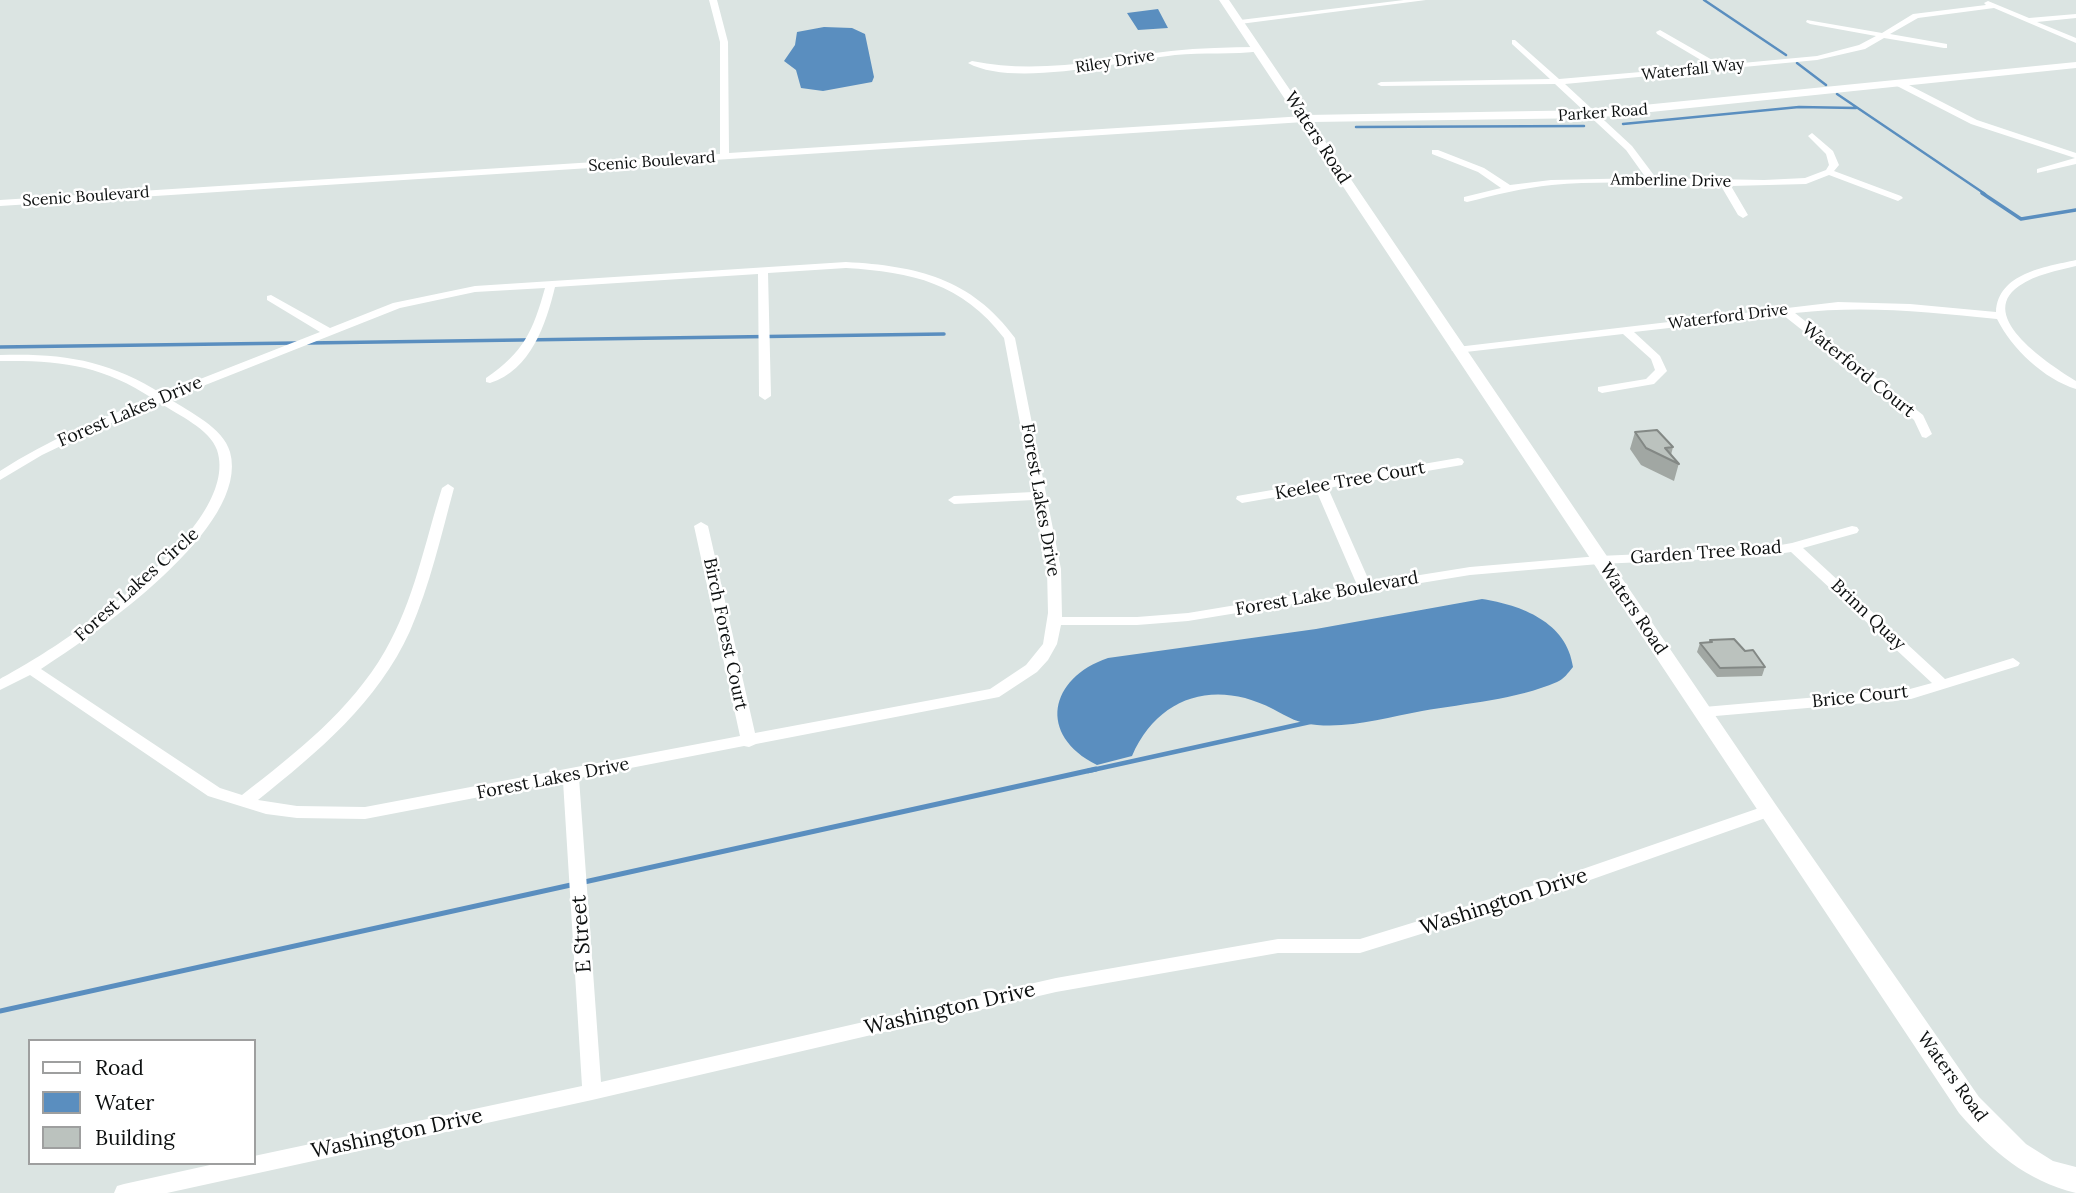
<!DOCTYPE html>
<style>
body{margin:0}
#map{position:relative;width:2076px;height:1193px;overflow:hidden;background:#dbe4e2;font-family:Lora,serif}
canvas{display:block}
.legend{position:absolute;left:28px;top:1039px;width:228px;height:126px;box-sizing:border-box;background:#fff;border:2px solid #9e9f9f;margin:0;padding:9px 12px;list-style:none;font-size:21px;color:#0d1010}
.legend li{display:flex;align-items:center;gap:14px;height:35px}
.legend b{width:35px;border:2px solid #9e9f9f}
</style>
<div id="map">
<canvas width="2076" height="1193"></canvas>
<ul class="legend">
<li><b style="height:9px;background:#fff"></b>Road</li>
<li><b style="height:19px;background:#5a8ebf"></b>Water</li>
<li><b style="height:19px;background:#bbc2be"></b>Building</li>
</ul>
</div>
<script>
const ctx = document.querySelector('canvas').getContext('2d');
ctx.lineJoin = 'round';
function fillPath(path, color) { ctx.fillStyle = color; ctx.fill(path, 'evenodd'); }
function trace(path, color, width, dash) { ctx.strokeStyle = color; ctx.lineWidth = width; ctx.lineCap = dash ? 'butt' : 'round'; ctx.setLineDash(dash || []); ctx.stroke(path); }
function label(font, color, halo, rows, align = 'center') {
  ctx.font = font + ' Lora,serif'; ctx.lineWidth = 5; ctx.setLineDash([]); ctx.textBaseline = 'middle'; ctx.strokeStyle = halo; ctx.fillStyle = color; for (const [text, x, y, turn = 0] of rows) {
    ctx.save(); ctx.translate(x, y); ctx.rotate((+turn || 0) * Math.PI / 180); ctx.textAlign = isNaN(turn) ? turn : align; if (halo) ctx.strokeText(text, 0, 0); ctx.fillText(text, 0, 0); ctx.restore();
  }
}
fillPath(new Path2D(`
 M1158,9L1168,28L1138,30L1127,13Z
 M824,27L852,28L865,34L874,77L872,82L823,91L801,88L796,70L784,61L795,45L797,32Z
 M1482,599C1521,605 1567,622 1573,667C1568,673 1564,679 1557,682C1515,700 1467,703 1422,711C1388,717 1353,728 1317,725C1299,724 1288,717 1273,709C1215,679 1158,696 1132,756L1097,765C1037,735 1049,678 1108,658L1316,629Z`), '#5a8ebf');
trace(new Path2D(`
 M1704,0L1786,55
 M1797,63L1826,85
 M1837,94L1985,194
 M1623,124L1799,107L1856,108
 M1356,127L1584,126`), '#5a8ebf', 2.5);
trace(new Path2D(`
 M1982,193L2021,219L2076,210
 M308,343L944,334
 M0,347L296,343`), '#5a8ebf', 3.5);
trace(new Path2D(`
 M1088,771L1310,722`), '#5a8ebf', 4.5);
trace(new Path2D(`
 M0,1011L1096,769`), '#5a8ebf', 5);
fillPath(new Path2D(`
 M709,0H717L728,42L729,153L1304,116L1308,119L1304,122L0,206V200L720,154V42Z
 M1404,0H1426L1240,24L1236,22L1240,20Z
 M1988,1L2029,18L2076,14V18L2037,22L2076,38V43L1994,8L1918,18L1890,34L1947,44V48H1944L1884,38L1865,49L1817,60L1565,84L1632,146L1656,178L1764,180L1805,178L1826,170L1829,165L1826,154L1808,136L1812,133L1833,151L1839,165L1834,171L1901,196L1903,198L1898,201L1829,175L1806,184L1731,186L1748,215L1743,218L1738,215L1721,186C1665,184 1608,180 1552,185C1523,188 1495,195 1467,202L1464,201V197L1501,188L1478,172L1432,154V150H1438L1484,168L1510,185L1551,180L1646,178L1626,150L1555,84L1381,86L1377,84L1381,82L1550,79L1512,44V40H1515L1559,79L1711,66L1657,34L1656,32L1660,30L1721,65L1817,56L1859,45L1876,36L1810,24L1806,22L1807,20L1882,33L1913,14L1986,5L1984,3Z
 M1258,47L1262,49L1261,51C1233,55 1203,52 1175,55C1123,61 1013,88 968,63L972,61C1040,75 1104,59 1171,51C1200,48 1229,47 1258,47Z
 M1897,82H1903L1977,120L2076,153V164L2037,173V169L2075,158L1971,124L1897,86Z
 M2076,260V266C2057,271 2036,274 2019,286C1974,317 2052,366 2076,381V389C2044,379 2012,349 1997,319C1928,312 1865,305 1795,313L1923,415L1932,434L1926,438L1922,437L1914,420L1902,409L1783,315L1634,332L1660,356L1667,371L1654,384L1602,393L1598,391V387L1646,379L1655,370L1651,359L1623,334L1457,353L1451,350L1457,347L1838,302L1910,304L1996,312C1998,273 2045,267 2076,260Z
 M846,262C917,266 971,278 1015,338L1061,569L1062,617H1137L1188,613L1357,585L1316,490L1242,503L1236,499L1237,496L1458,458L1462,459L1464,462L1462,465L1328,488L1370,583L1470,567L1599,556L1758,549L1792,543L1852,526L1857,527L1859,530L1857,533L1803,548L1945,679L2013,658L2020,663L2018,666L1911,699L1704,717L1699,716L1696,712L1699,708L1704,707L1910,689L1932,683L1791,552L1758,557L1599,564L1470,575L1188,621L1137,625H1061L1057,644L1048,660L1037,672L999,697L756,744L749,747L744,746L579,778L601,1082L1056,978L1278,939H1360L1548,881L1762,807H1774L1776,811L1774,815L1559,891L1360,953H1278L1056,992L592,1100L167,1193H114L117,1186L124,1184L219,1163H254V1156L582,1086L563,781L365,819L297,818L266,814L208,796L30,675L0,690V679C58,649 243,528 217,450C210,429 178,415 160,403L92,431L42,455L0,480V471C48,440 99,419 152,398C102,365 59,360 0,361V355C62,353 109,360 162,394L320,332L267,300V296L271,295L330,328L393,303L475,286ZM846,268C912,272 962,283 1004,338L1033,492L954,496L948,500L954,504L1034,500L1047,569L1048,613L1043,644L1026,665L990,689L755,733L708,526L701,522L694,526L740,736L365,807L297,806L258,800C318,752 378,702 410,631C430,585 441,536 454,488L448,484L442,488C425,542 414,601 385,651C351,710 296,753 242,795L220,788L41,669C95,634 251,527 230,452C223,427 189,412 170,399L400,308L475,292L545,288C533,331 524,352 486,378V382L490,383C531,370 546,324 555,287L758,274L759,396L765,400L771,396L768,273Z`), '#fff');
fillPath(new Path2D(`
 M1219,0H1229L1307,115L1593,110L2076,62V68L1593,118L1312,122L1776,805L1979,1097L2026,1144L2053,1161L2076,1167V1193C2025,1180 1993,1152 1959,1113Z`), '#fff');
fillPath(new Path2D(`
 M1635,432L1673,447L1671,455L1679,463L1674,481L1641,465L1630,449Z
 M1710,640L1765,667L1762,676L1717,677L1697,652L1700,643L1709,642Z`), '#a1a7a3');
const building = new Path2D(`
 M1657,430L1673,447L1665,448L1679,464L1646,448L1635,432Z
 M1734,639L1745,651L1753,650L1765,667L1720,668L1700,643L1712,642L1710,640Z`);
fillPath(building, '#bbc2be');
trace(building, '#838885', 2);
label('16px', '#0d1010', '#fff', [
 ["Riley Drive",1115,62,-9],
 ["Waterfall Way",1693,70,-6],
 ["Parker Road",1603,113,-4],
 ["Scenic Boulevard",652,162,-4],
 ["Amberline Drive",1671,181,1],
 ["Scenic Boulevard",86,197,-4],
 ["Waterford Drive",1728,317,-7]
]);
label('18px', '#0d1010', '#fff', [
 ["Waters Road",1317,138,57],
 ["Waterford Court",1858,370,39],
 ["Forest Lakes Drive",130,412,-23],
 ["Keelee Tree Court",1350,481,-10],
 ["Forest Lakes Drive",1040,500,80],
 ["Garden Tree Road",1706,553,-4],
 ["Forest Lakes Circle",137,585,-42],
 ["Forest Lake Boulevard",1327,594,-10],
 ["Waters Road",1633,609,56],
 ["Brinn Quay",1868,615,43],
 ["Birch Forest Court",725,634,78],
 ["Brice Court",1860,697,-6],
 ["Forest Lakes Drive",553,779,-11],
 ["Waters Road",1952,1077,54]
]);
label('21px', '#0d1010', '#fff', [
 ["Washington Drive",1504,902,-18],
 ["E Street",582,934,-94],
 ["Washington Drive",950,1009,-13],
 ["Washington Drive",397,1134,-12]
]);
</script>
